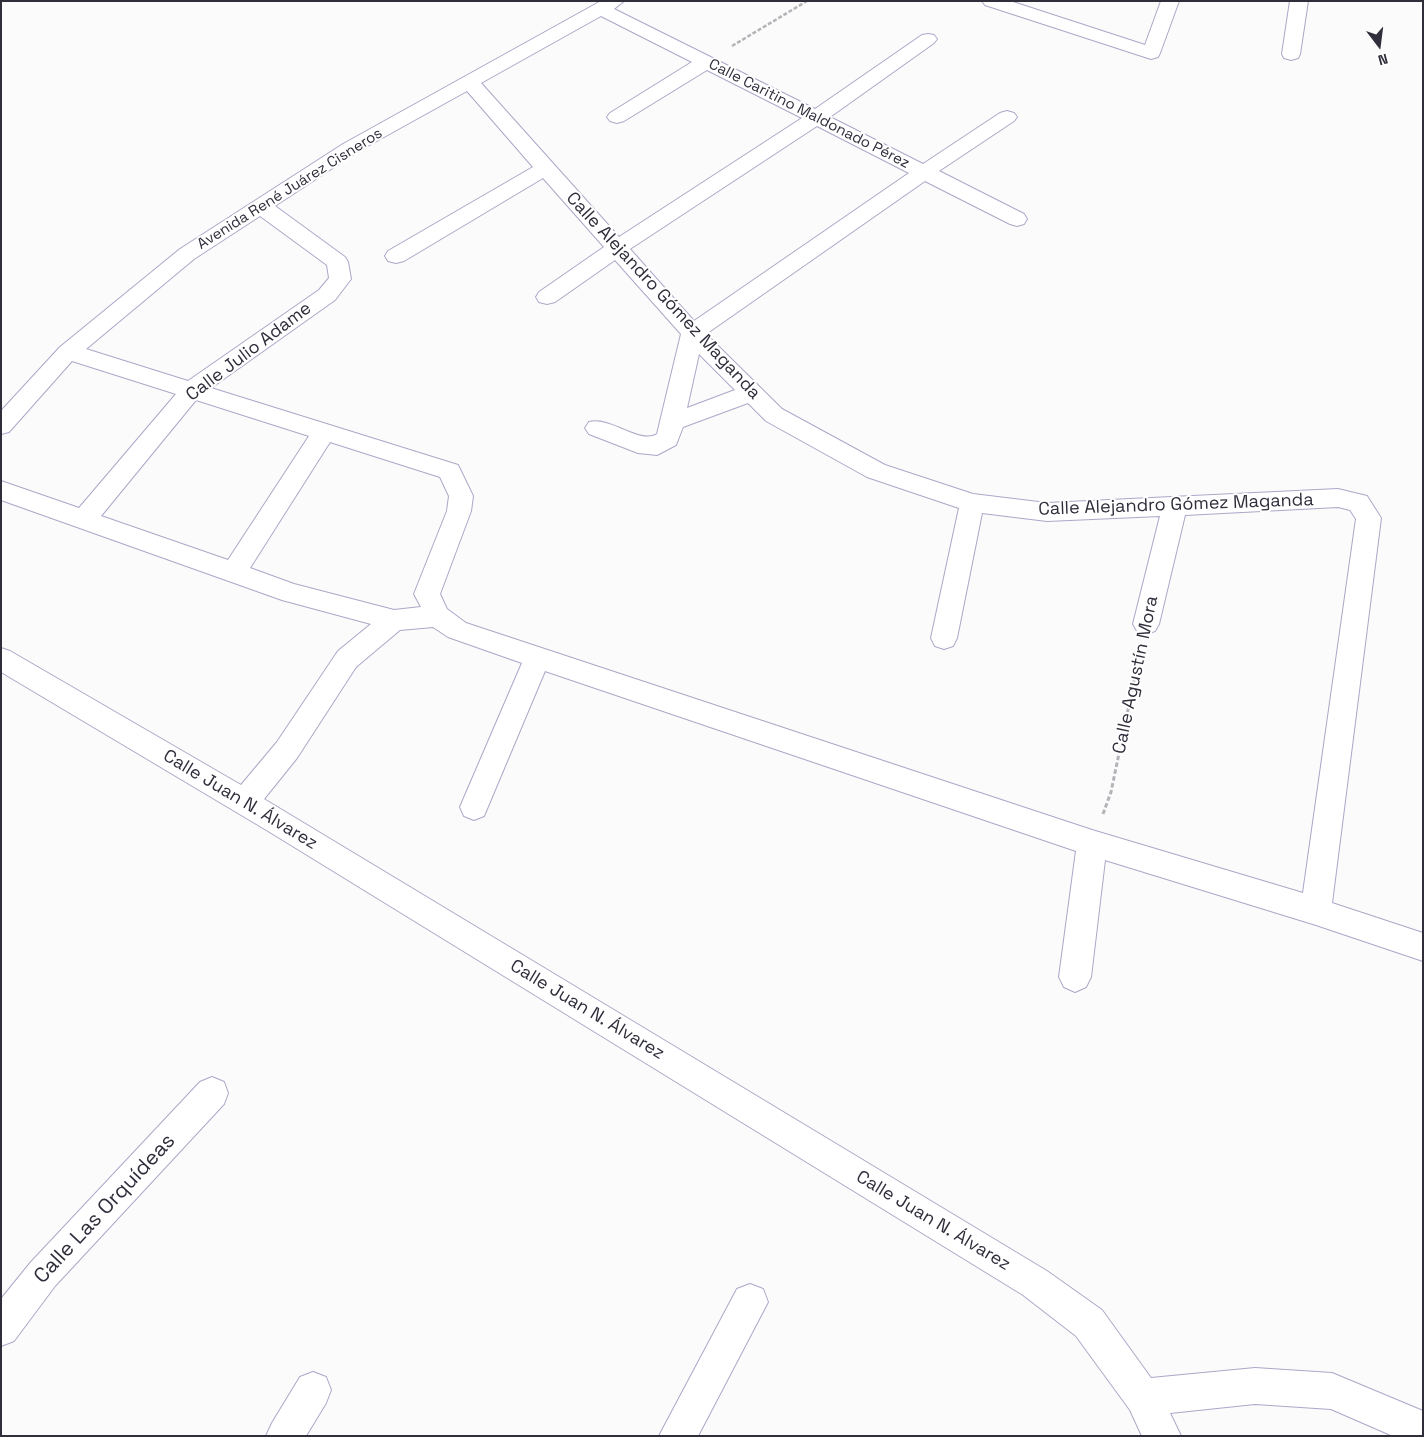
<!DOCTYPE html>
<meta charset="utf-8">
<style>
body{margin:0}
#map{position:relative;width:1424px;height:1437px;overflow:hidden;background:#fbfbfb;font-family:"Space Grotesk",sans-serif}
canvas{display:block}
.frame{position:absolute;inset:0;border:2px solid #302e3b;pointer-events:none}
.north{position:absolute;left:1354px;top:20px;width:50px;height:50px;-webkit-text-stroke:4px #fff;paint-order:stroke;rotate:165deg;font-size:14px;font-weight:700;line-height:20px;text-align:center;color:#302e3b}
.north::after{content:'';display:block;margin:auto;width:18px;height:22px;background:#302e3b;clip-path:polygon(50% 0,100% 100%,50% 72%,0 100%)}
</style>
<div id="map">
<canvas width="1424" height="1437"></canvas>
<div class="frame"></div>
<div class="north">N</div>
</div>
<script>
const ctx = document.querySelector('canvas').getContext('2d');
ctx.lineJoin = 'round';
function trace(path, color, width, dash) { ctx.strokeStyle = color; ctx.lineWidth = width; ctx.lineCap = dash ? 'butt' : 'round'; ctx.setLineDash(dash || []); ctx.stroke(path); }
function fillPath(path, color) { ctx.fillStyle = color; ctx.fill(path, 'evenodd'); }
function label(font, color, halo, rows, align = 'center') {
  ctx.font = font + ' "Space Grotesk",sans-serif'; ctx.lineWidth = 4; ctx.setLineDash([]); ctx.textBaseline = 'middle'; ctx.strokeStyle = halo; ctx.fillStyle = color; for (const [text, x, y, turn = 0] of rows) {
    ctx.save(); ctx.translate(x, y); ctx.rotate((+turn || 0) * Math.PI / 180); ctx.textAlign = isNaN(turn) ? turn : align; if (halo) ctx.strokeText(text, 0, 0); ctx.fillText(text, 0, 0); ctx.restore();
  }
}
const street = new Path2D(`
 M601,1H624L614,9L815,109L922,35L928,34L934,35L937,39L934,43L830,117L923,164L1000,113L1007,111L1014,113L1017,117L1014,121L939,171L1024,214L1027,219L1024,224L1017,226L1010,224L925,181L706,334L782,409L885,465L973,494L1047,503L1338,489L1367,496L1381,518L1332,903L1423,933V961L1316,925L1105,860L1091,977L1086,987L1075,992L1064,987L1059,977L1076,851L545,671L484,816L474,820L464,816L460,807L522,663L448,637L433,627L400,630L356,667L297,758L264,799L1047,1271L1102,1310L1151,1378L1255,1368L1332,1373L1423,1411V1436H1393L1331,1409L1255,1404L1170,1413L1181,1436H1142L1130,1410L1076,1336L1023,1295L268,831L1,672V648L10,651L241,785L277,742L338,651L371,624L282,600L1,500V481L79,508L176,394L72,361L9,432L1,434V411L60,347L180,249L343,144ZM601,16L692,62L610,113L607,117L610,121L617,123L624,121L707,70L802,118L619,237L481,83ZM467,91L533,167L388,251L385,256L388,261L396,263L404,261L543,178L604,247L539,292L536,297L539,302L547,304L555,302L615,260L681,334L657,434C640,445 610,416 589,422L585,428L589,434L638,453L657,455L676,445L683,427L748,403L766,421L867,477L959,508L931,638L935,646L944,649L953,646L957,638L982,513L1047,521L1160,516L1133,624L1137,631L1146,634L1155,631L1159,624L1185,515L1338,507L1350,510L1356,519L1303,893L1092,830L466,623L447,609L440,594L471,511L473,496L458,465L211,388L335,300L351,279L348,262L345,257L275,206L357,152ZM817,126L909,173L694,321L630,249ZM260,216L327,265L329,278L319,290L188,381L86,349L194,259ZM699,354L735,390L687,408ZM196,400L309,436L228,560L101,516ZM330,442L440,477L449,496L447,511L414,594L421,607L394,610L294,584L250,568Z
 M982,1H1010L1145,45L1161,1H1179L1160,53L1158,57L1151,59L985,5Z
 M1290,1H1308L1300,54L1298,58L1291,60L1284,58L1282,54Z
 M212,1077L224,1082L228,1093L224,1104L55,1286L14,1341L1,1346V1299L31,1262L200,1082Z
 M750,1284L763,1289L768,1302L698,1436H659L737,1289Z
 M313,1372L326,1377L331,1390L326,1403L306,1436H266L272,1423L300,1377Z`);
trace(street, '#aca7c8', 2);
trace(new Path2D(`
 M732,46L807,1`), '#b4b3b8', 2.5, [4, 2]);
trace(new Path2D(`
 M1103,814L1111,792L1140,652`), '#b4b3b8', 3, [4.5, 2.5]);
fillPath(street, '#fff');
label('15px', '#302e3b', '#fff', [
 ["Calle Caritino Maldonado Pérez",809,114,27],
 ["Avenida René Juárez Cisneros",290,189,-32]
]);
label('18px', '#302e3b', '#fff', [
 ["Calle Alejandro Gómez Maganda",663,296,47],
 ["Calle Julio Adame",249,352,-37],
 ["Calle Alejandro Gómez Maganda",1176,505,-2],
 ["Calle Agustín Mora",1136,675,-78],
 ["Calle Juan N. Álvarez",240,800,31],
 ["Calle Juan N. Álvarez",587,1010,31],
 ["Calle Juan N. Álvarez",933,1221,31]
]);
label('21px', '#302e3b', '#fff', [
 ["Calle Las Orquídeas",105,1209,-47]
]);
</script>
